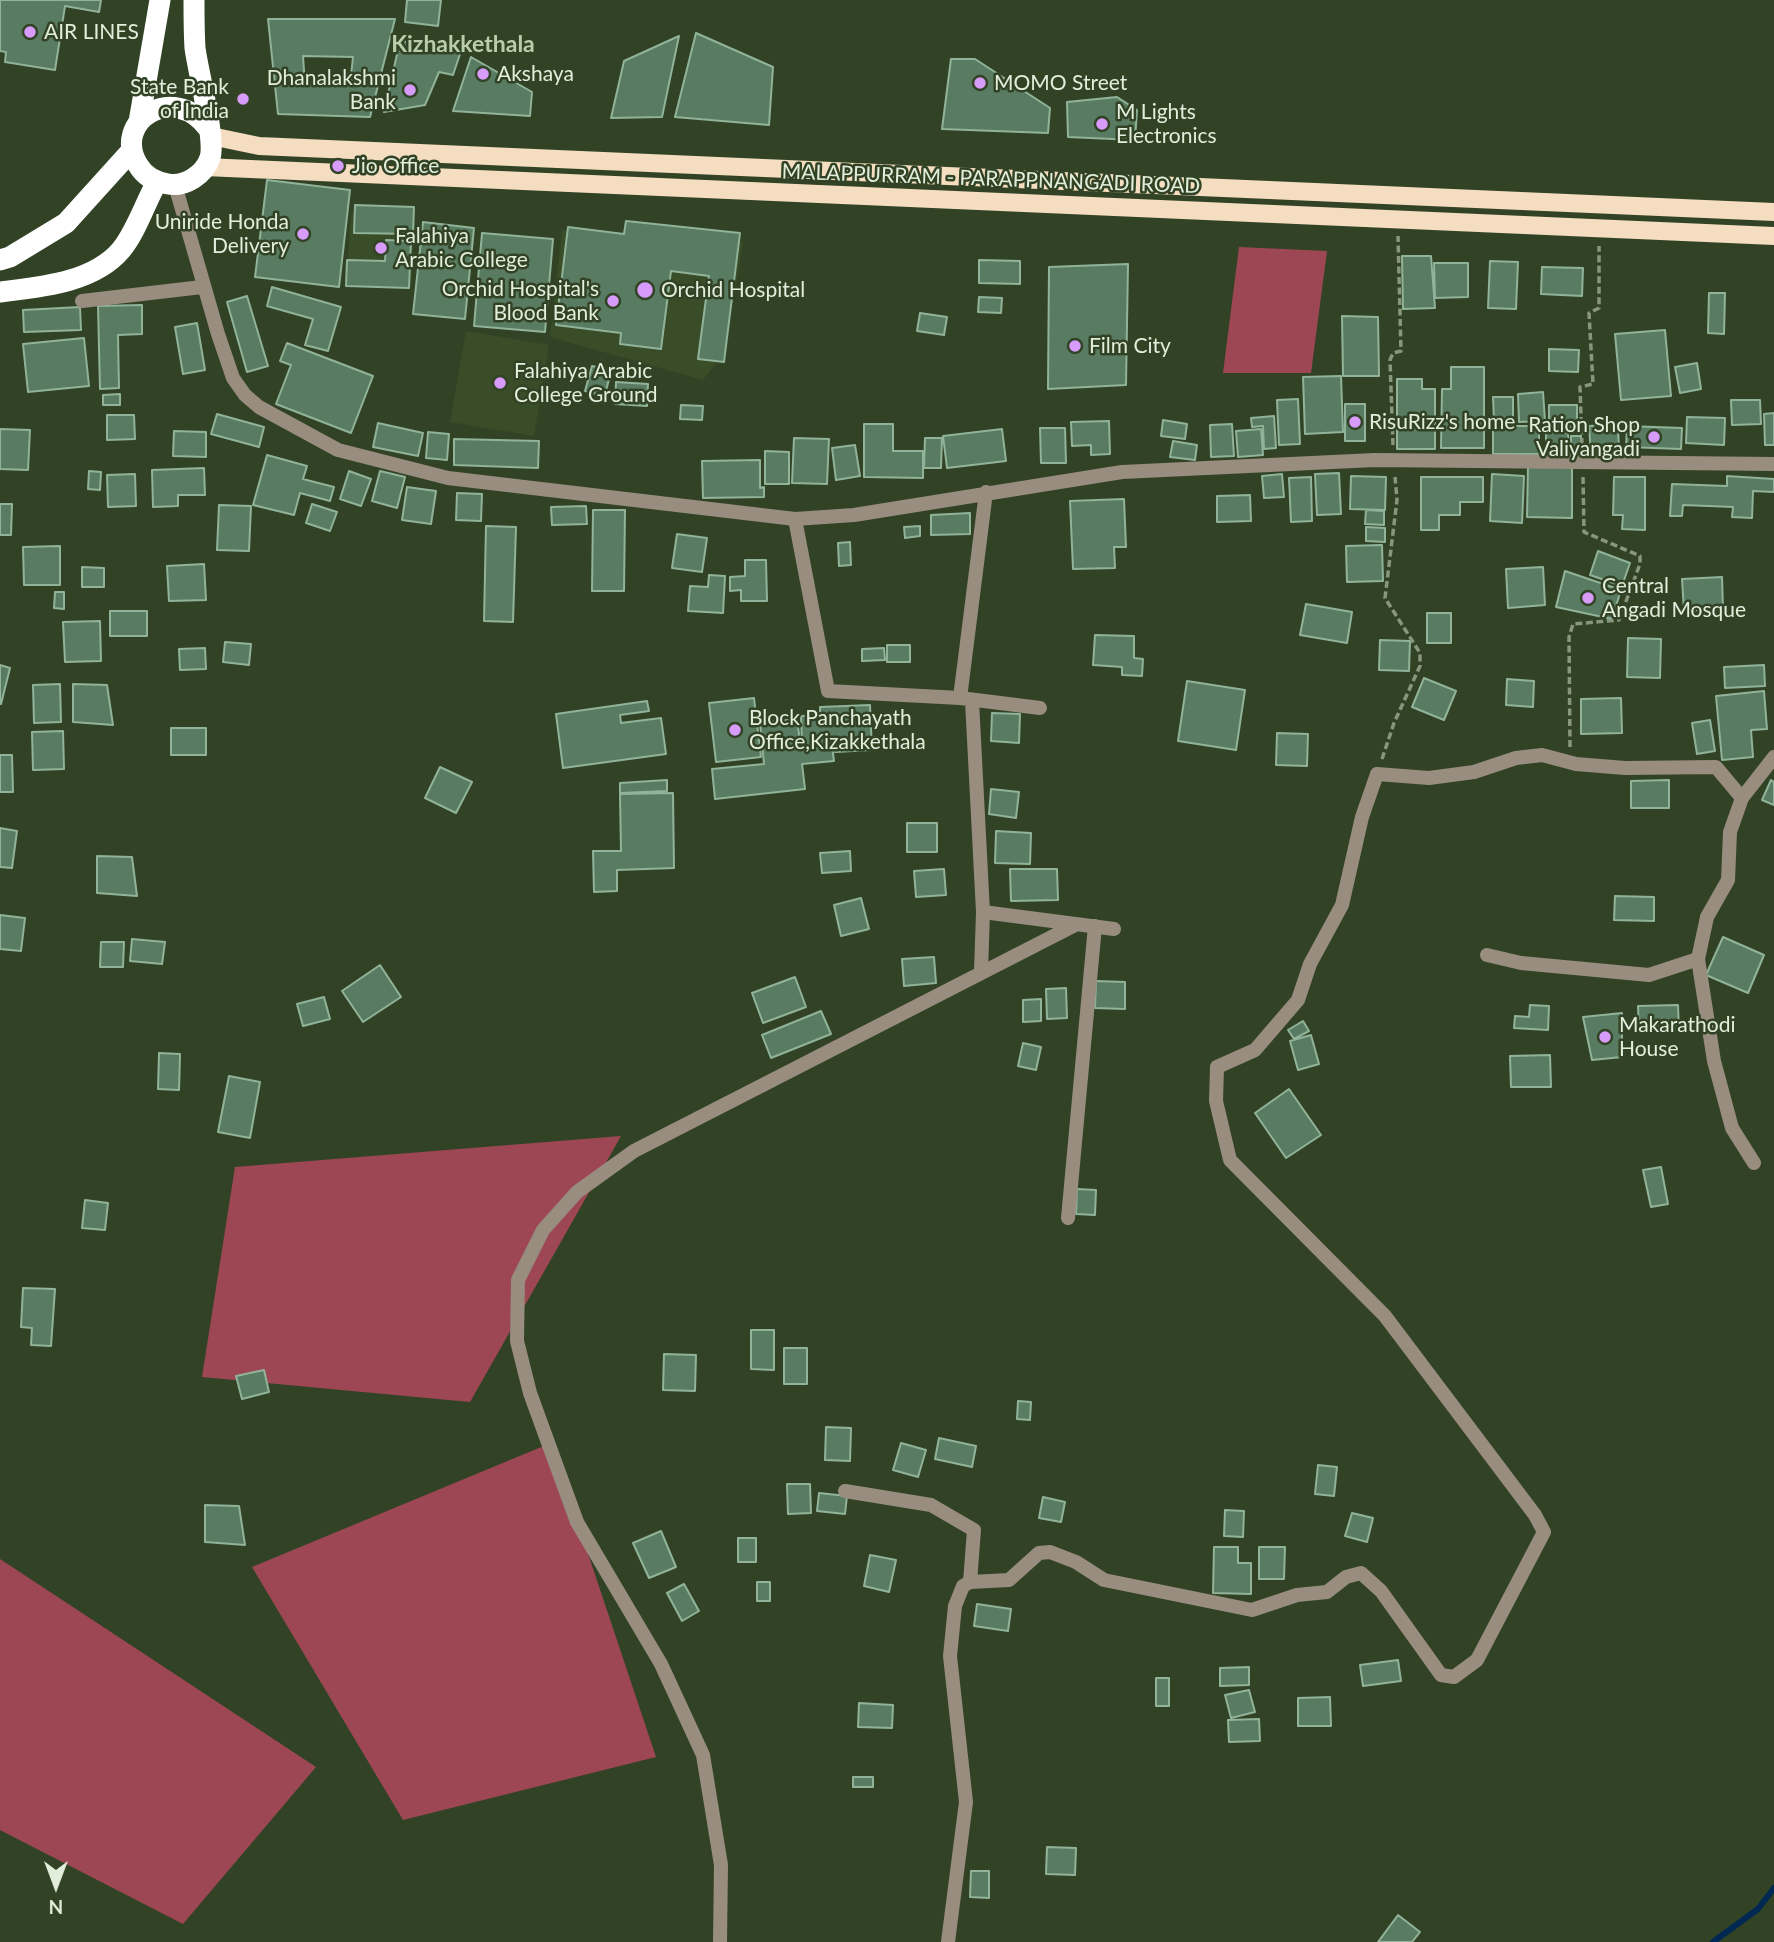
<!DOCTYPE html>
<style>
body{margin:0}
#map{position:relative;width:1774px;height:1942px;overflow:hidden;background:#324325;font-family:Lato,sans-serif}
canvas{display:block}
.north{position:absolute;left:21px;top:1851px;width:70px;height:70px;-webkit-text-stroke:5px #324325;paint-order:stroke;rotate:180deg;font-size:19px;font-weight:700;line-height:28px;text-align:center;color:#e2eddb}
.north::after{content:'';display:block;margin:auto;width:24px;height:32px;background:#e2eddb;clip-path:polygon(50% 0,100% 100%,50% 72%,0 100%)}
</style>
<div id="map">
<canvas width="1774" height="1942"></canvas>
<div class="north">N</div>
</div>
<script>
const ctx = document.querySelector('canvas').getContext('2d');
ctx.lineJoin = 'round';
function fillPath(path, color) { ctx.fillStyle = color; ctx.fill(path, 'evenodd'); }
function trace(path, color, width, dash) { ctx.strokeStyle = color; ctx.lineWidth = width; ctx.lineCap = dash ? 'butt' : 'round'; ctx.setLineDash(dash || []); ctx.stroke(path); }
function label(font, color, halo, rows, align = 'center') {
  ctx.font = font + ' Lato,sans-serif'; ctx.lineWidth = 5; ctx.setLineDash([]); ctx.textBaseline = 'middle'; ctx.strokeStyle = halo; ctx.fillStyle = color; for (const [text, x, y, turn = 0] of rows) {
    ctx.save(); ctx.translate(x, y); ctx.rotate((+turn || 0) * Math.PI / 180); ctx.textAlign = isNaN(turn) ? turn : align; if (halo) ctx.strokeText(text, 0, 0); ctx.fillText(text, 0, 0); ctx.restore();
  }
}
fillPath(new Path2D(`
 M351,213L415,218L411,283L347,278Z
 M562,230L743,242L725,353L703,380L550,337Z
 M466,331L549,345L534,436L450,422Z`), '#384d28');
fillPath(new Path2D(`
 M1239,247L1327,251L1311,373H1223Z
 M621,1136L470,1402L202,1377L235,1167Z
 M551,1443L656,1757L403,1820L252,1567Z
 M0,1559L316,1767L183,1924L0,1830Z`), '#9e4754');
trace(new Path2D(`
 M1713,1942L1758,1909L1774,1888`), '#002853', 6);
const building = new Path2D(`
 M0,0H101L99,12L65,6L55,70L5,62L6,52L0,51Z
 M407,0H441L438,26L405,22Z
 M268,19H395L370,117L278,114ZM303,56L353,57L350,85H305Z
 M696,33L773,67L769,125L675,117Z
 M679,36L662,117L611,118L624,61Z
 M400,41L463,45L453,75L439,72L425,105L384,112Z
 M471,57L532,92L530,116L453,111Z
 M951,59H975L1050,108L1048,133L942,129Z
 M1117,97L1137,110L1135,140L1068,137L1067,102Z
 M267,180L350,190L339,287L255,277Z
 M355,205L414,207L413,234L354,233Z
 M626,221L740,233L724,362L698,359L709,276L671,271L661,349L620,344L621,333L556,325L568,227L624,234Z
 M423,222L474,228L465,319L413,314Z
 M482,233L553,239L545,332L474,326Z
 M386,240L411,241L409,288L346,286L347,260L385,261Z
 M1402,256H1431L1435,308L1403,309Z
 M979,260L1020,261V284L979,283Z
 M1490,261L1518,262L1516,309L1488,308Z
 M1434,263H1468V297L1435,298Z
 M1128,264L1126,385L1048,389L1049,267Z
 M1542,267L1583,268L1582,296L1541,294Z
 M272,287L341,307L328,351L305,345L313,319L267,306Z
 M1709,293H1725L1724,334L1708,333Z
 M247,296L268,366L247,372L227,302Z
 M979,297L1002,298L1001,313L978,312Z
 M142,305V334L118,335L119,388L100,389L98,306Z
 M80,307L81,330L24,332L23,310Z
 M920,313L947,317L944,335L917,331Z
 M1342,316L1378,317L1379,376H1343Z
 M197,323L205,370L183,374L175,327Z
 M1665,330L1671,396L1621,400L1615,334Z
 M84,338L89,386L28,392L23,344Z
 M287,343L373,376L351,433L276,404L291,365L280,361Z
 M1549,349L1579,350L1578,372L1549,371Z
 M1697,363L1701,389L1680,393L1675,367Z
 M592,366L611,370L605,396L585,391Z
 M1451,367H1484V448H1441L1442,389H1451Z
 M1341,376L1343,432L1305,434L1303,377Z
 M1397,379H1422V389H1435V449H1397Z
 M616,382L648,384L647,406L615,404Z
 M1543,392L1545,421L1519,422L1518,394Z
 M120,394V405H103V395Z
 M1493,397H1513V419L1494,420Z
 M1298,399L1300,444L1279,445L1277,400Z
 M1731,400H1760L1761,424L1732,425Z
 M1345,404H1365V441H1345Z
 M681,405L703,406L702,420L680,419Z
 M1549,405H1577V428H1549Z
 M1774,413V445H1765L1764,414Z
 M217,414L264,427L259,447L211,434Z
 M107,415H134L135,439L107,440Z
 M1274,416L1276,448L1264,449L1263,426L1252,427L1251,418Z
 M1687,417L1725,418L1724,445L1686,443Z
 M1163,420L1187,424L1185,439L1161,436Z
 M1109,421L1110,454L1091,455V445L1072,446L1071,422Z
 M378,423L423,433L418,456L373,447Z
 M864,424H893V451H923V478L864,477Z
 M1232,424L1234,456L1211,457L1210,425Z
 M1618,424L1619,453L1591,455L1589,426Z
 M1493,426H1539V454H1493Z
 M1627,426L1682,428L1681,449L1626,447Z
 M1040,428H1065L1066,463H1041Z
 M0,429L30,430L28,470L0,469Z
 M1002,429L1006,461L947,468L943,436Z
 M1261,429L1263,455L1238,457L1236,431Z
 M174,431L206,432V457L173,456Z
 M428,432L449,434L447,460L426,458Z
 M1546,433H1568L1569,456H1546Z
 M1571,436H1581V456H1571Z
 M794,438L829,439L827,484L792,483Z
 M925,438H942L941,468H924Z
 M454,439L539,441L538,468L454,465Z
 M1173,441L1197,445L1195,460L1170,457Z
 M855,445L860,476L836,480L832,448Z
 M765,451L789,452V484H765Z
 M267,455L307,466L303,479L334,487L330,501L300,493L294,515L253,505Z
 M760,460V488L764,487V497L703,498L702,461Z
 M1528,466L1572,467V518L1527,517Z
 M204,468L205,495H178V506L153,507L152,470Z
 M89,471L101,472L100,490L88,489Z
 M349,471L371,479L361,506L340,499Z
 M380,471L405,477L397,508L372,501Z
 M1339,473L1341,514L1317,515L1315,474Z
 M135,474L136,506L108,507L107,475Z
 M1282,474L1284,497L1264,498L1262,476Z
 M1492,474L1524,476L1522,523L1490,521Z
 M1351,476L1386,477L1385,510L1350,509Z
 M1727,476L1774,479V492L1753,491L1752,518L1732,517L1733,507L1683,505L1682,516H1670L1672,484L1727,486Z
 M1311,477L1312,521L1291,522L1289,478Z
 M1421,477H1483V502H1460V515H1439V530H1421Z
 M1614,477H1645V530L1622,529L1623,515H1613Z
 M407,487L436,491L431,524L402,520Z
 M457,493L482,494L481,521L456,520Z
 M1250,495L1251,521L1217,522V496Z
 M1124,499L1126,547H1114L1115,568L1073,569L1070,501Z
 M0,504H12L11,535H0Z
 M312,504L337,512L330,531L306,523Z
 M219,505L251,506L249,551L217,550Z
 M586,506L587,524L552,525L551,507Z
 M593,510H625L624,591H592Z
 M1366,510L1384,511V525L1365,524Z
 M970,513V534L931,535V515Z
 M486,526L516,527L513,622L484,621Z
 M920,526V536L905,538L904,527Z
 M1366,527L1385,528V542L1366,541Z
 M677,534L707,538L702,572L672,568Z
 M850,542L851,565L839,566L838,543Z
 M1382,545L1383,581L1347,582L1346,546Z
 M60,546V585H24L23,547Z
 M1598,551L1630,563L1622,586L1590,575Z
 M745,560H766L767,601H741V590L730,591V577L745,576Z
 M204,564L206,600L169,601L167,566Z
 M82,567L104,568V587H82Z
 M1543,567L1545,605L1508,608L1506,569Z
 M1565,571L1621,590L1612,619L1556,607Z
 M709,575L725,576L723,613L688,611L690,586L708,587Z
 M1722,577L1723,609L1684,611L1682,579Z
 M55,592H64V609L54,608Z
 M1306,604L1352,612L1347,643L1300,635Z
 M110,611H147V636H110Z
 M1427,613H1451V643H1427Z
 M100,621L101,661L65,662L63,622Z
 M1095,635L1134,636V658L1143,659L1142,676L1122,675V667L1093,665Z
 M1628,638L1661,639L1660,678L1627,677Z
 M1380,640L1410,641L1409,671L1379,670Z
 M225,642L251,644L249,665L223,662Z
 M887,645H910V662H887Z
 M205,648L206,669L180,670L179,649Z
 M884,648L885,660L862,661V649Z
 M0,665L10,668L1,704H0Z
 M1764,665L1765,686L1725,688L1724,667Z
 M1424,678L1456,691L1444,720L1412,707Z
 M1507,679L1534,681L1533,707L1506,705Z
 M1187,681L1245,690L1236,750L1178,741Z
 M60,684L61,722L34,723L33,685Z
 M73,684L107,685L113,725L73,722Z
 M1764,691L1767,729L1751,730L1753,757L1722,760L1716,696Z
 M754,698L761,757L716,762L709,703Z
 M1621,698L1622,733L1581,734V699Z
 M647,701L649,711L620,715L621,723L661,718L666,754L563,768L556,714Z
 M870,705L872,750L835,752L834,745L802,746L801,716L820,715V707Z
 M992,713L1020,714L1019,743L991,741Z
 M797,719L801,749L832,746L834,761L802,764L805,789L715,799L712,769L764,764L760,723Z
 M1710,720L1715,751L1697,754L1692,723Z
 M171,728H206V755H171Z
 M63,731L64,769L33,770L32,732Z
 M1277,733L1308,734L1307,766L1276,765Z
 M0,755H12L13,792H0Z
 M440,767L472,782L456,813L425,798Z
 M667,780V791L620,793V783Z
 M1669,780V808H1631V781Z
 M1771,780L1774,782V805L1762,800Z
 M991,789L1019,792L1016,818L989,814Z
 M673,793L674,868L617,870V891L594,892L593,851H621L620,794Z
 M907,823H937V852H907Z
 M0,828L17,831L12,868L0,867Z
 M996,831L1031,833L1030,864L995,863Z
 M850,851L851,871L822,873L820,853Z
 M97,856L132,857L137,896L97,893Z
 M944,869L946,895L916,897L914,871Z
 M1010,869H1057L1058,900L1011,901Z
 M1615,896L1654,897V921L1614,920Z
 M861,898L869,929L841,936L834,905Z
 M0,915L25,918L21,951L0,949Z
 M1723,937L1764,955L1748,993L1706,975Z
 M132,939L165,942L162,964L130,961Z
 M101,942H124L123,967H100Z
 M934,957L936,983L904,986L902,959Z
 M380,965L401,997L363,1022L342,991Z
 M795,977L806,1007L763,1023L752,993Z
 M1096,981L1125,982V1009L1095,1008Z
 M1066,988L1067,1018L1047,1019L1046,989Z
 M324,997L330,1019L303,1026L297,1004Z
 M1041,999V1021L1023,1022V1000Z
 M1530,1005L1549,1006L1548,1030L1514,1028L1515,1016L1529,1017Z
 M1678,1005L1679,1030L1639,1031L1638,1006Z
 M821,1011L831,1034L771,1058L762,1035Z
 M1622,1013V1057L1592,1060L1583,1017Z
 M1303,1021L1309,1031L1294,1039L1288,1030Z
 M1311,1035L1319,1064L1298,1070L1290,1041Z
 M1023,1043L1041,1047L1036,1070L1018,1066Z
 M159,1053L180,1054L179,1090L158,1089Z
 M1550,1055L1551,1087H1511L1510,1056Z
 M229,1076L260,1082L250,1138L218,1132Z
 M1289,1089L1321,1135L1286,1158L1255,1113Z
 M1661,1167L1668,1204L1651,1207L1643,1170Z
 M1077,1189L1096,1190L1095,1215L1076,1214Z
 M85,1200L108,1203L105,1230L82,1228Z
 M23,1288L55,1289L51,1346L31,1345L32,1328L21,1327Z
 M751,1330H774V1370L751,1369Z
 M784,1348H807V1384H784Z
 M664,1354L696,1355L695,1391L663,1390Z
 M264,1370L269,1392L242,1399L236,1376Z
 M1018,1401L1031,1402L1030,1420L1017,1419Z
 M826,1427L851,1428L850,1461L825,1460Z
 M939,1438L976,1446L972,1467L935,1459Z
 M901,1443L926,1450L918,1477L893,1470Z
 M1318,1465L1337,1467L1334,1496L1315,1494Z
 M787,1484H810L811,1513L788,1514Z
 M819,1493L847,1496L845,1514L817,1511Z
 M1043,1497L1065,1502L1061,1522L1039,1518Z
 M205,1505L239,1506L245,1545L205,1542Z
 M1225,1510L1244,1511L1243,1537L1224,1536Z
 M1352,1513L1373,1518L1367,1542L1345,1536Z
 M661,1531L676,1567L649,1578L633,1543Z
 M738,1538H756V1562H738Z
 M1214,1547H1238V1563H1251V1594L1213,1593Z
 M1259,1547H1285L1284,1579H1259Z
 M870,1555L896,1560L889,1592L864,1586Z
 M757,1582H770V1601H757Z
 M684,1584L699,1611L682,1621L667,1593Z
 M977,1604L1011,1609L1008,1631L974,1626Z
 M1398,1660L1401,1681L1363,1686L1360,1665Z
 M1249,1667V1685L1220,1686V1668Z
 M1156,1678H1169V1706H1156Z
 M1249,1690L1255,1712L1231,1718L1225,1695Z
 M1330,1697L1331,1726H1298V1698Z
 M859,1703L893,1705L892,1728L858,1727Z
 M1259,1719L1260,1741L1229,1742L1228,1720Z
 M853,1777H873V1787H853Z
 M1047,1847L1076,1848L1075,1875L1046,1874Z
 M971,1871H989V1898L970,1897Z
 M1398,1915L1420,1932L1412,1942H1378Z`);
fillPath(building, '#597b62');
trace(building, '#90b399', 2);
trace(new Path2D(`
 M1393,445L1390,360L1393,353L1401,351L1398,236
 M1582,445L1580,387L1593,384L1589,313L1599,308V246
 M1570,747L1569,637L1573,624L1619,620L1640,564V556L1584,532L1583,477
 M1382,759L1394,723L1420,666V653L1385,598L1397,500L1395,477`), '#88967e', 3.5, [7, 3.5]);
trace(new Path2D(`
 M175,185L218,334L233,378L245,395L259,407L338,450L448,478L795,519L854,515L1122,472L1375,460L1774,464
 M82,301L202,287
 M795,519L828,691L960,698L1040,708
 M960,698L986,492
 M972,701L983,912L1114,929
 M1487,955L1521,963L1649,975L1698,959
 M981,972L983,912
 M1754,1163L1732,1128L1714,1061L1698,959L1707,917L1728,880L1730,832L1742,798L1774,757
 M1068,1218L1095,926
 M845,1491L931,1505L974,1530L970,1582
 M720,1942L721,1865L703,1755L661,1664L577,1522L530,1393L517,1341L518,1280L543,1230L577,1192L634,1151L1077,924
 M948,1942L966,1802L950,1656L955,1606L963,1586L970,1582L1009,1580L1039,1553L1050,1552L1076,1562L1104,1580L1252,1610L1297,1595L1327,1592L1346,1577L1361,1573L1381,1591L1441,1675L1454,1677L1477,1660L1544,1532L1535,1515L1385,1316L1230,1160L1216,1101L1217,1067L1255,1050L1298,1000L1310,964L1342,905L1362,817L1377,774L1429,778L1474,772L1516,758L1542,755L1576,764L1625,768L1716,767L1742,798`), '#988d7f', 14);
trace(new Path2D(`
 M211,136L259,146L1774,212
 M205,167L1774,236`), '#f4ddc0', 18);
trace(new Path2D(`
 M194,0C194,16 194,32 195,48C198,72 216,139 210,158C204,175 185,187 168,184C155,182 145,177 138,165C111,121 174,82 208,128
 M139,122L160,0
 M0,260L10,257L66,223L132,150
 M0,292C40,287 93,283 121,250C136,232 145,203 157,182`), '#fff', 21);
for (const [x, y, r, color] of [
 [30,32,7,"#d79bf9"],
 [483,74,7,"#d79bf9"],
 [980,83,7,"#d79bf9"],
 [410,90,7,"#d79bf9"],
 [243,99,7,"#d79bf9"],
 [1102,124,7,"#d79bf9"],
 [338,166,7,"#d79bf9"],
 [303,234,7,"#d79bf9"],
 [381,248,7,"#d79bf9"],
 [645,290,9,"#d79bf9"],
 [613,301,7,"#d79bf9"],
 [1075,346,7,"#d79bf9"],
 [500,383,7,"#d79bf9"],
 [1355,422,7,"#d79bf9"],
 [1654,437,7,"#d79bf9"],
 [1588,598,7,"#d79bf9"],
 [735,730,7,"#d79bf9"],
 [1605,1037,7,"#d79bf9"]
]) { const dot = new Path2D(); dot.arc(x, y, r, 0, 2 * Math.PI); ctx.fillStyle = color; ctx.fill(dot); trace(dot, '#324325', 2.5); }
label('21px', '#e2eddb', '#324325', [
 ["AIR LINES",44,32],
 ["Akshaya",497,74],
 ["Dhanalakshmi",396,78,"right"],
 ["Bank",396,102,"right"],
 ["MOMO Street",994,83],
 ["State Bank",229,87,"right"],
 ["of India",229,111,"right"],
 ["M Lights",1116,112],
 ["Electronics",1116,136],
 ["Jio Office",352,166],
 ["Uniride Honda",289,222,"right"],
 ["Delivery",289,246,"right"],
 ["Falahiya",395,236],
 ["Arabic College",395,260],
 ["Orchid Hospital's",599,289,"right"],
 ["Blood Bank",599,313,"right"],
 ["Orchid Hospital",661,290],
 ["Film City",1089,346],
 ["Falahiya Arabic",514,371],
 ["College Ground",514,395],
 ["RisuRizz's home",1369,422],
 ["Ration Shop",1640,425,"right"],
 ["Valiyangadi",1640,449,"right"],
 ["Central",1602,586],
 ["Angadi Mosque",1602,610],
 ["Block Panchayath",749,718],
 ["Office,Kizakkethala",749,742],
 ["Makarathodi",1619,1025],
 ["House",1619,1049]
], 'left');
label('21px', '#e2eddb', '#324325', [
 ["MALAPPURRAM - PARAPPNANGADI ROAD",991,179,2]
]);
label('bold 23px', '#b8ceaa', '#324325', [
 ["Kizhakkethala",463,45]
]);
</script>
